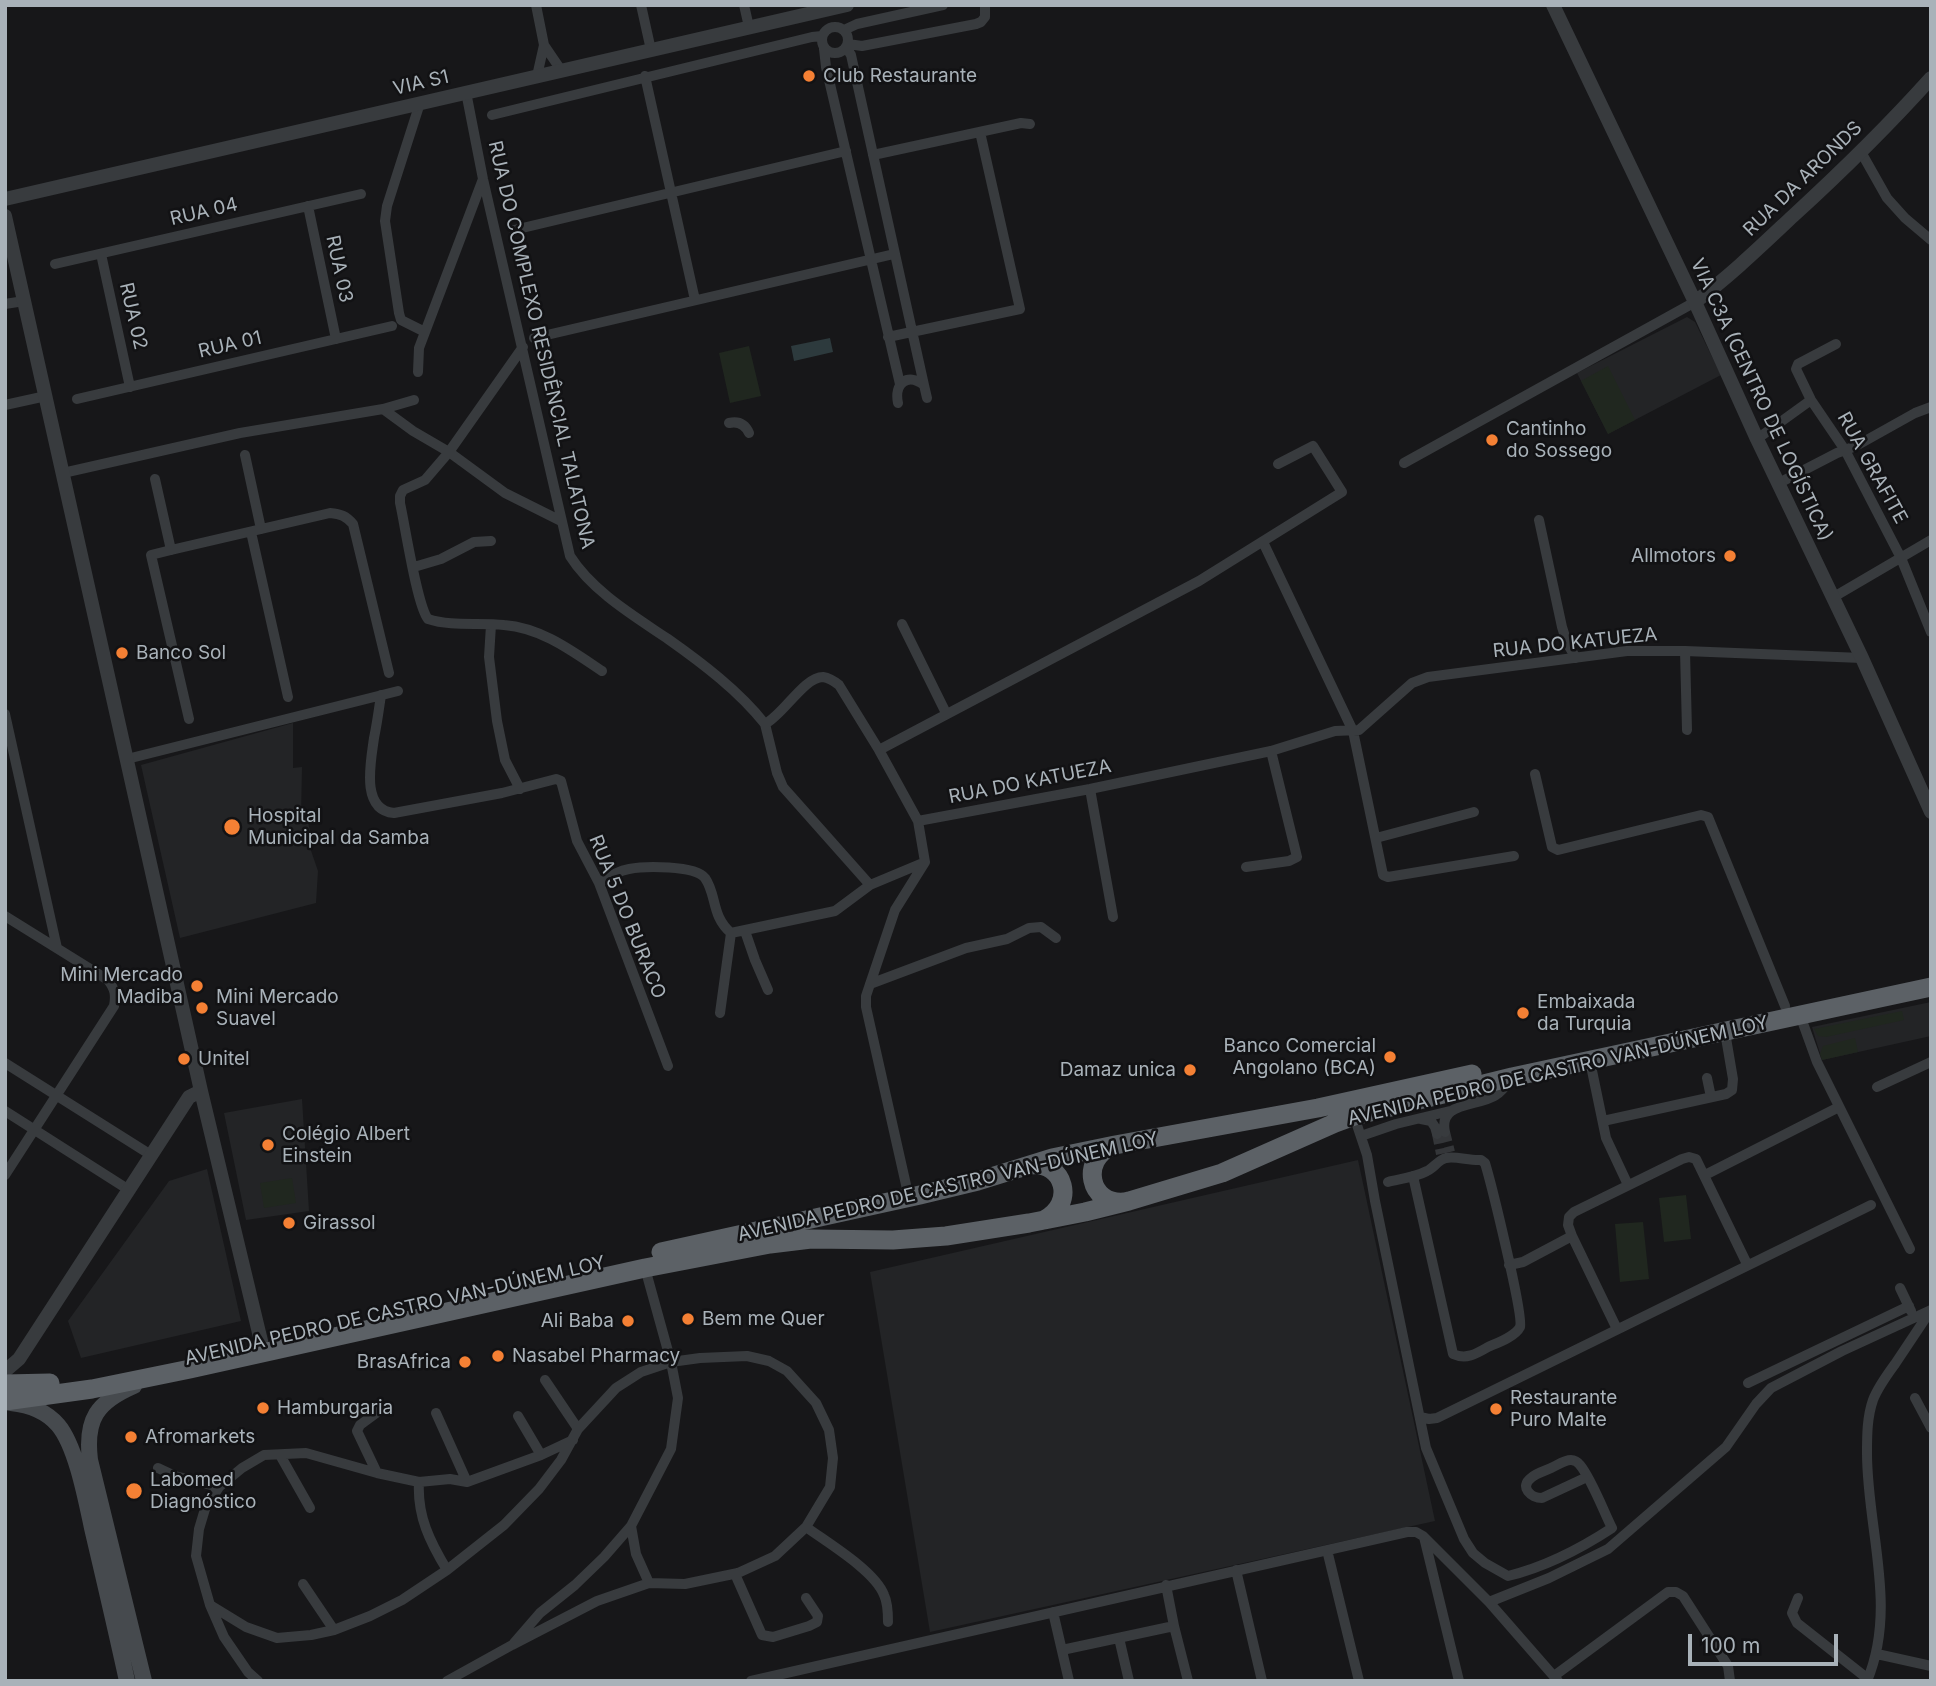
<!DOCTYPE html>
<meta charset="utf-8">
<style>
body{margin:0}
#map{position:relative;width:1936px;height:1686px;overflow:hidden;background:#171719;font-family:Inter,sans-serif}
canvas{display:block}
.frame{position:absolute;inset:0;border:7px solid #a9b2b9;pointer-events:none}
.scale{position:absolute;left:1688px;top:1634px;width:150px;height:32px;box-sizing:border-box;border:4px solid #a9b2b9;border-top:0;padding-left:9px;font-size:21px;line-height:24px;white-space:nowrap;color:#a9b2b9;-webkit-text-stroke:5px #121214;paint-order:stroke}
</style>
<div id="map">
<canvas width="1936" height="1686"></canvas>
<div class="frame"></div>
<div class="scale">100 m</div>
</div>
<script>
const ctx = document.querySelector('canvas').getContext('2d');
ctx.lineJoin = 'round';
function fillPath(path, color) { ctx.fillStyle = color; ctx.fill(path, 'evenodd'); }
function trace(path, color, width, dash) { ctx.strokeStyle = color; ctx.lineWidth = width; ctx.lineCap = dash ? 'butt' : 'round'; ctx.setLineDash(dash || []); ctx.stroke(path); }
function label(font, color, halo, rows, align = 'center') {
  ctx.font = font + ' Inter,sans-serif'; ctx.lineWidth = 5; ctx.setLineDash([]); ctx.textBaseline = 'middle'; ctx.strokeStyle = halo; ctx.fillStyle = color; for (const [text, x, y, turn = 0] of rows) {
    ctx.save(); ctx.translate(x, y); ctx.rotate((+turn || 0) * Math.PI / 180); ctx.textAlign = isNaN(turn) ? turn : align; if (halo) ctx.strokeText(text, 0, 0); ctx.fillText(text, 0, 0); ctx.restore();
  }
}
fillPath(new Path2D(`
 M1687,317L1695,322L1721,375L1608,434L1577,373Z
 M293,723V768L302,767L301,817L307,818L311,835L307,839L318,871L316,903L180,938L141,765Z
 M1931,1002V1036L1822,1060L1812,1027Z
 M302,1099L309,1211L246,1220L224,1113Z
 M1358,1160L1435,1521L930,1632L870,1272Z
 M207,1169L241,1321L81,1358L68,1321L169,1181Z`), '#232426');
fillPath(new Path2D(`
 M749,346L761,396L730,403L719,353Z
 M1608,366L1635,420L1608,434L1581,381Z
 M1902,1011L1904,1020L1826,1037L1818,1036L1814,1029Z
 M1855,1038L1858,1052L1822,1060L1820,1054L1823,1046Z
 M292,1178L296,1203L264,1208L260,1183Z
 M1686,1195L1691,1239L1664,1242L1659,1198Z
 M1643,1222L1649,1279L1620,1282L1615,1224Z`), '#20271f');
fillPath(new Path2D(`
 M830,338L833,352L794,361L791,346Z`), '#2d3a3d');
trace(new Path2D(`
 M1445,1132L1450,1152
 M1437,1134L1441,1154`), '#343639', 10, [10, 5]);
trace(new Path2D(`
 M536,5L544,45L561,70
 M641,5L651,50
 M744,5L749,27
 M822 40a13 13 0 1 1 26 0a13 13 0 1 1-26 0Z
 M844,30L857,24L943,5
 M848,44L862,46L976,24L981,22L985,17V5
 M846,47L851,55L924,385
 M824,49L826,67L900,384
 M537,76L544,45
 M645,76L695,300
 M466,92L483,179L570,556C592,591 634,616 668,639C702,663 739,691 765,724C784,714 804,677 823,677C829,678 834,681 839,685L879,750L918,821L925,862L895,910L866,996V1007L909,1198
 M420,103L387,206L385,221L399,313L401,320L425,332
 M492,115L812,37L822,36
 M1861,152L1887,198L1905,218L1931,240
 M873,155L1021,123L1030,124
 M308,206L336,339
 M514,230L846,151
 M101,254L130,387
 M55,264L361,194
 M5,304L24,301
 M888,337L1020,309L980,132
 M534,338L894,254
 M1836,344L1798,364L1796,369L1811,400L1845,450L1901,558L1931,632
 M523,347L449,452L425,480L403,490L400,496V503C405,525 417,606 428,619C452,627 480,622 504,625C542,628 572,651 602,671
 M418,372L419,348L483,179
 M77,399L392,326
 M898,403C894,384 907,372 924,385L927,398
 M5,405L46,396
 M383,409L413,431L449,452L505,493L561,521
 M729,423C738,421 745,424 749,433
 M1757,439L1811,400
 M245,455L261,529
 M1404,463L1695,302
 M63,473L240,433L383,409L414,400
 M155,479L171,550
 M1779,483L1837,453L1856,446L1915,413L1931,407
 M1539,520L1562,627L1567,643L1576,658
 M251,532L288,697
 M1263,542L1353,731L1383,875L1388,877L1514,856
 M414,567L441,559L474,542L491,541
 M1832,598L1931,540
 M902,624L946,713
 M491,625L489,657L497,721L505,760L520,789
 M1685,651L1687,730
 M381,695C379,709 377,724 374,738C371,761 360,810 394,813L502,793L556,779L561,781L577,841L599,883L668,1066
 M5,714L57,948
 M189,719L151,555L171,550L330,513C341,514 346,516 353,524L389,673
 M765,724L777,773L783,787L870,885
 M879,750L1199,581L1342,492L1313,446L1278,464
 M127,759L398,691
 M1535,774L1552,847L1558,850L1701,815L1708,817L1785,1006
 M1090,789L1113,917
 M918,821L1090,789L1271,751L1335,731L1359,730L1412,683L1428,677L1627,651H1685L1862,658
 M1376,838L1474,812
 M1246,867L1289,861L1297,857L1271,751
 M599,883C608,877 618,871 629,869C644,866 695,865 705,878C717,895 711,916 731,933L835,911L870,885L925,862
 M5,916L108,980C115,989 116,995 114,1006L5,1175
 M745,931L755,960L768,990
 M870,984L966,948L1007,939L1029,928L1041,927L1056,938
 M720,1013L731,933
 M1800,1015L1817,1062L1910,1249
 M1590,1061L1606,1138L1628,1185
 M5,1063L151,1155
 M1707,1078L1711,1097
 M1877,1087L1931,1062
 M5,1111L129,1190
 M1354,1116L1367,1155L1375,1201L1426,1448L1464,1539L1473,1553L1485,1563L1508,1576C1545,1567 1580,1549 1612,1528C1604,1512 1591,1478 1580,1465C1578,1462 1574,1460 1571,1460C1564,1460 1556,1466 1551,1468C1545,1471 1536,1473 1531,1478C1519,1487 1531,1498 1542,1498L1587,1477
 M1421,1119L1431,1121L1435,1127L1437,1134
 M1603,1121L1726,1094L1732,1090L1733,1079L1725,1032
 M1445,1132C1438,1101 1478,1107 1496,1095C1503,1091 1507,1084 1511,1078
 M1361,1136L1396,1124L1450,1111
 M1705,1175L1839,1107
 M1388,1182C1400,1179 1416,1177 1427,1171C1434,1168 1438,1160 1446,1158C1456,1156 1470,1161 1481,1160L1485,1163C1491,1183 1524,1316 1520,1327C1515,1337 1497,1343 1488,1347C1476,1354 1466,1360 1453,1354L1413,1176
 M1509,1265L1523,1262L1572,1236
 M1900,1288L1911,1311
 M1617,1329L1572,1236L1568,1225L1569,1217L1574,1212L1682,1159L1689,1157L1696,1159L1747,1264
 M545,1380L578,1429
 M1748,1383L1909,1306
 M1915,1398L1931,1428
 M436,1413L467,1482
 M518,1416L541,1455
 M1420,1417L1429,1419L1437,1418L1871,1205
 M280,1455L310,1508
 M158,1468L175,1476L219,1487
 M377,1473L357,1431L360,1425L379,1411
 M419,1482C417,1516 430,1542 447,1570
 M631,1526L636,1554L649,1583
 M806,1527C828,1543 875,1571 884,1595C888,1603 888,1613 888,1622
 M1424,1537L1459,1681
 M1327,1550L1359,1681
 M1236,1570L1262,1681
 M735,1574L762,1635L773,1637L809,1626L817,1622L818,1616L806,1598
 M303,1584L334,1630
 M1166,1585L1174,1626L1188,1681
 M1798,1598L1792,1613L1797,1623L1868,1679
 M1489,1602L1549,1578L1608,1549L1726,1447L1756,1404L1771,1388L1842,1351L1931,1310
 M210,1605L246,1627L277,1638L311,1635L334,1630L370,1616L402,1600L447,1570L504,1525L539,1489L561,1460L578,1429L616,1388L641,1372L671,1362L700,1358L747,1356L769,1361L787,1371L816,1403L829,1430L833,1458L830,1487L806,1527L775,1556L738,1573L685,1584L649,1583L597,1601L512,1645L447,1681
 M1053,1612L1069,1681
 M1119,1638L1129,1681
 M514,1643L540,1613L575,1585L604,1557L631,1526L671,1449L678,1398L671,1362L645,1268
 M1062,1650L1174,1626
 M1877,1654L1931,1666
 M1554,1676L1668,1592H1676L1683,1596L1728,1666L1730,1681
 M258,1681L248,1672L224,1637L210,1605L196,1556L199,1529L205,1509L219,1487L242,1468L264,1455L306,1453L377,1473L419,1482L450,1479L467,1482L541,1455L573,1440
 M751,1681L1407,1532H1416L1423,1536L1489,1602L1558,1681
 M1867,1681C1898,1607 1867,1530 1867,1453C1867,1436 1867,1417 1873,1400C1878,1387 1887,1375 1895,1364C1907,1346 1919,1328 1931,1310`), '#383b3e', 10);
trace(new Path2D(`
 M1553,5L1695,302L1757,439L1862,658L1931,812
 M5,199L847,5
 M5,216L201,1091L261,1341
 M1695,302C1730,276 1761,246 1793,216C1841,172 1887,127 1931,78
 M5,1371L19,1359L189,1097L201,1091`), '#383b3e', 14);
trace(new Path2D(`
 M134,1386C97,1402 85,1419 90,1460L144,1681
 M11,1403C30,1405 46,1411 58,1425C76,1446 86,1500 92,1528C104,1579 116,1630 127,1681`), '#464a4e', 16);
trace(new Path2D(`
 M1112,1146C1080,1160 1089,1205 1124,1202
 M1030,1165C1065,1161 1076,1204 1044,1220
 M661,1252L920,1195L978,1181L1052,1158L1115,1145L1318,1108L1472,1074
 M5,1384L50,1383
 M5,1401L92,1389L190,1369L645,1268L770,1244L811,1239L893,1240L946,1236L1029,1223L1085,1212L1129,1201L1222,1173L1335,1123L1354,1116L1512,1077L1931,987`), '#5c6166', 19);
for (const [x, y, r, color] of [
 [809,76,7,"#f48034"],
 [1492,440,7,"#f48034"],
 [1730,556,7,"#f48034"],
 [122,653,7,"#f48034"],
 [232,827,9,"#f48034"],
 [197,986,7,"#f48034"],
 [202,1008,7,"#f48034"],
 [1523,1013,7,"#f48034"],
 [1390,1057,7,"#f48034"],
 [184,1059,7,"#f48034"],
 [1190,1070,7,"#f48034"],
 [268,1145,7,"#f48034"],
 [289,1223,7,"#f48034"],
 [688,1319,7,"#f48034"],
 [628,1321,7,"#f48034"],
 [498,1356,7,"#f48034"],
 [465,1362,7,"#f48034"],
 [263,1408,7,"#f48034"],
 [1496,1409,7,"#f48034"],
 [131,1437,7,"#f48034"],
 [134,1491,9,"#f48034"]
]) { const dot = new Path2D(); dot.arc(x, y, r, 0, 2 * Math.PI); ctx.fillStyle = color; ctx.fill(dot); trace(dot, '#121214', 2.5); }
label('19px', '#a9b2b9', '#121214', [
 ["Club Restaurante",823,76],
 ["Cantinho",1506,429],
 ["do Sossego",1506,451],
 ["Allmotors",1716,556,"right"],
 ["Banco Sol",136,653],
 ["Hospital",248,816],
 ["Municipal da Samba",248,838],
 ["Mini Mercado",183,975,"right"],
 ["Madiba",183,997,"right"],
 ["Mini Mercado",216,997],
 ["Suavel",216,1019],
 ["Embaixada",1537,1002],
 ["da Turquia",1537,1024],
 ["Banco Comercial",1376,1046,"right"],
 ["Angolano (BCA)",1376,1068,"right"],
 ["Unitel",198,1059],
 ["Damaz unica",1176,1070,"right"],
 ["Colégio Albert",282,1134],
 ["Einstein",282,1156],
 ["Girassol",303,1223],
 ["Bem me Quer",702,1319],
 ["Ali Baba",614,1321,"right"],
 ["Nasabel Pharmacy",512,1356],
 ["BrasAfrica",451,1362,"right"],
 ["Restaurante",1510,1398],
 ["Puro Malte",1510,1420],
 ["Hamburgaria",277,1408],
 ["Afromarkets",145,1437],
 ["Labomed",150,1480],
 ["Diagnóstico",150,1502]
], 'left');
label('19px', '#a9b2b9', '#121214', [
 ["VIA S1",421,83,-13],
 ["RUA DA ARONDS",1803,179,-44],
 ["RUA 04",204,212,-13],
 ["RUA 03",339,269,78],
 ["RUA 02",133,316,77],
 ["RUA 01",230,345,-13],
 ["RUA DO COMPLEXO RESIDÊNCIAL TALATONA",541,345,77],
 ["VIA C3A (CENTRO DE LOGÍSTICA)",1761,400,65],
 ["RUA GRAFITE",1872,468,61],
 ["RUA DO KATUEZA",1575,643,-6],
 ["RUA DO KATUEZA",1030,782,-11],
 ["RUA 5 DO BURACO",627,917,68],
 ["AVENIDA PEDRO DE CASTRO VAN-DÚNEM LOY",1558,1071,-13],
 ["AVENIDA PEDRO DE CASTRO VAN-DÚNEM LOY",948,1187,-13],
 ["AVENIDA PEDRO DE CASTRO VAN-DÚNEM LOY",395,1311,-13]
]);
</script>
